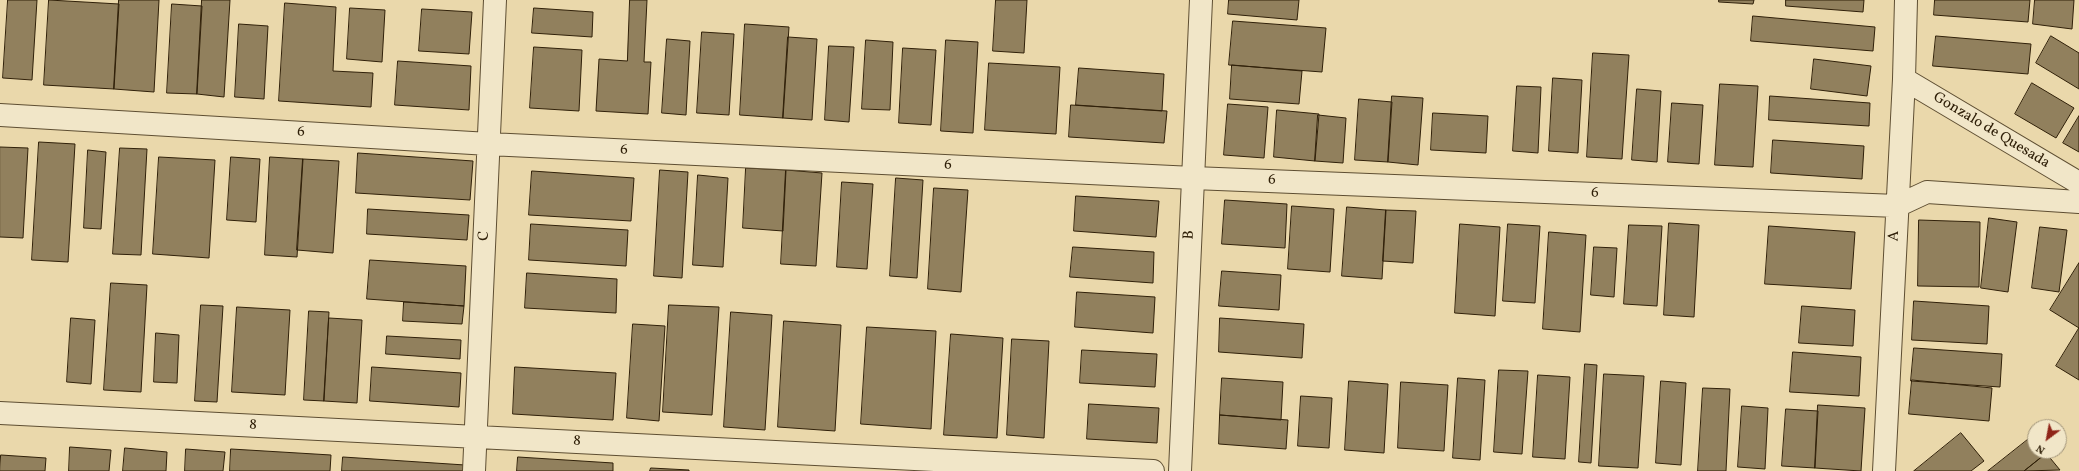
<!DOCTYPE html>
<style>
body{margin:0}
#map{position:relative;width:2079px;height:471px;overflow:hidden;background:#ead8ab;font-family:Vollkorn,serif}
canvas{display:block}
.north{position:absolute;left:2027px;top:419px;width:40px;height:40px;box-sizing:border-box;background:#f1e6c8;border:1px solid #a4977c;border-radius:50%;rotate:212deg;font-size:11px;font-weight:700;line-height:16px;text-align:center;color:#302009}
.north::after{content:'';display:block;margin:auto;width:14px;height:18px;background:#8f2418;clip-path:polygon(50% 0,100% 100%,50% 72%,0 100%)}
</style>
<div id="map">
<canvas width="2079" height="471"></canvas>
<div class="north">N</div>
</div>
<script>
const ctx = document.querySelector('canvas').getContext('2d');
ctx.lineJoin = 'round';
function fillPath(path, color) { ctx.fillStyle = color; ctx.fill(path, 'evenodd'); }
function trace(path, color, width, dash) { ctx.strokeStyle = color; ctx.lineWidth = width; ctx.lineCap = dash ? 'butt' : 'round'; ctx.setLineDash(dash || []); ctx.stroke(path); }
function label(font, color, halo, rows, align = 'center') {
  ctx.font = font + ' Vollkorn,serif'; ctx.lineWidth = 3; ctx.setLineDash([]); ctx.textBaseline = 'middle'; ctx.strokeStyle = halo; ctx.fillStyle = color; for (const [text, x, y, turn = 0] of rows) {
    ctx.save(); ctx.translate(x, y); ctx.rotate((+turn || 0) * Math.PI / 180); ctx.textAlign = isNaN(turn) ? turn : align; if (halo) ctx.strokeText(text, 0, 0); ctx.fillText(text, 0, 0); ctx.restore();
  }
}
const building = new Path2D(`
 M8,0H37L32,80L3,78Z
 M49,0L119,4L114,89L44,85Z
 M119,0H159L154,92L114,89Z
 M202,0H230L224,97L197,94Z
 M630,0H647L644,62H651L648,114L596,111L599,59L627,61Z
 M996,0H1027L1024,53L993,51Z
 M1229,0H1299L1297,20L1228,14Z
 M1719,0H1754L1753,4L1719,2Z
 M1786,0H1864L1863,12L1786,6Z
 M1935,0H2030L2028,22L1934,15Z
 M2035,0H2074L2072,29L2033,24Z
 M285,3L336,7L333,71L373,73L371,107L279,101Z
 M172,4L202,6L197,94L167,93Z
 M350,8L385,10L382,62L347,59Z
 M534,8L593,12L592,37L532,33Z
 M422,9L472,12L469,54L419,51Z
 M1753,16L1875,27L1873,51L1751,41Z
 M1233,21L1326,28L1322,72L1229,65Z
 M239,24L268,26L264,99L235,97Z
 M745,24L789,27L783,118L740,115Z
 M702,32L734,34L729,115L697,113Z
 M1936,36L2031,44L2028,74L1933,66Z
 M2051,36L2079,53V89L2036,63Z
 M788,37L817,39L812,120L783,118Z
 M667,39L690,41L686,115L662,113Z
 M866,40L893,42L890,110L862,109Z
 M946,40L978,42L973,133L941,131Z
 M829,46L854,47L849,122L825,120Z
 M534,47L582,50L579,111L530,108Z
 M903,48L936,50L931,125L899,123Z
 M1593,53L1629,55L1622,159L1587,157Z
 M1814,59L1871,66L1867,96L1811,89Z
 M398,61L471,66L469,110L395,105Z
 M989,63L1060,67L1056,134L985,130Z
 M1232,65L1302,71L1299,104L1230,99Z
 M1079,68L1164,74L1162,111L1076,105Z
 M1553,78L1582,80L1578,153L1549,151Z
 M2032,83L2074,108L2056,138L2015,114Z
 M1720,84L1758,86L1753,167L1715,165Z
 M1517,86L1541,87L1538,153L1513,151Z
 M1637,89L1661,91L1657,162L1632,160Z
 M1392,96L1423,98L1418,165L1388,162Z
 M1770,96L1870,103L1869,126L1769,120Z
 M1359,99L1392,102L1388,162L1355,160Z
 M1672,103L1703,105L1699,164L1668,162Z
 M1228,104L1268,107L1264,158L1224,155Z
 M1071,105L1167,111L1164,143L1069,137Z
 M1277,110L1319,114L1315,161L1274,157Z
 M1433,113L1488,116L1486,153L1431,150Z
 M1318,115L1346,118L1343,163L1315,161Z
 M2079,116V152L2063,143Z
 M1773,140L1864,146L1862,179L1771,173Z
 M39,142L75,144L68,262L32,260Z
 M0,147L28,148L23,238L0,237Z
 M120,148L147,149L141,255L113,254Z
 M88,150L106,152L101,229L84,228Z
 M358,153L473,161L470,200L356,193Z
 M159,157L215,160L209,258L153,254Z
 M231,157L260,159L256,222L227,220Z
 M270,157L303,159L297,257L265,255Z
 M303,159L339,161L333,253L297,250Z
 M746,168L786,170L783,231L743,228Z
 M660,170L688,172L682,278L654,276Z
 M786,170L822,173L816,266L781,264Z
 M532,171L634,178L631,221L529,215Z
 M698,175L728,178L723,267L693,265Z
 M896,178L923,180L917,278L890,276Z
 M842,182L873,184L867,269L837,267Z
 M934,188L968,190L961,292L928,289Z
 M1076,196L1159,201L1156,237L1074,231Z
 M1225,200L1287,204L1285,248L1222,244Z
 M1292,206L1334,209L1330,272L1288,269Z
 M1347,207L1386,210L1382,279L1342,276Z
 M368,209L469,215L467,240L367,234Z
 M1386,210L1416,211L1413,263L1383,261Z
 M1989,218L2017,222L2008,292L1981,288Z
 M1919,220L1980,222L1979,287L1918,286Z
 M1669,223L1699,225L1694,317L1664,315Z
 M531,224L628,230L626,266L529,260Z
 M1460,224L1500,227L1495,316L1455,313Z
 M1508,224L1540,226L1535,303L1503,301Z
 M1629,225L1662,226L1657,306L1624,304Z
 M1769,226L1855,232L1851,289L1765,284Z
 M2040,227L2067,230L2059,292L2032,288Z
 M1549,232L1586,235L1580,332L1543,329Z
 M1073,247L1154,252L1153,283L1070,277Z
 M1594,247L1617,248L1614,297L1591,295Z
 M370,260L466,266L464,306L367,299Z
 M2079,263V328L2050,310Z
 M1222,271L1281,275L1279,310L1219,306Z
 M527,273L617,279L616,313L525,308Z
 M111,283L147,285L141,392L104,390Z
 M1077,292L1155,297L1153,333L1075,327Z
 M1914,301L1989,306L1987,344L1912,340Z
 M404,302L464,306L462,324L403,321Z
 M201,305L223,306L217,402L195,401Z
 M669,305L719,307L712,415L663,412Z
 M1802,306L1855,310L1853,346L1799,343Z
 M237,307L290,310L285,395L232,392Z
 M309,311L329,312L324,401L304,400Z
 M731,312L772,315L765,430L724,427Z
 M71,318L95,320L91,384L67,382Z
 M329,318L362,320L357,403L324,401Z
 M1220,318L1304,324L1302,358L1219,352Z
 M784,321L841,325L835,431L778,427Z
 M633,324L665,326L659,421L627,418Z
 M867,327L936,331L931,429L861,424Z
 M2079,328V380L2056,366Z
 M156,333L179,335L177,383L154,382Z
 M951,334L1003,338L997,438L944,435Z
 M387,336L461,340L460,359L386,354Z
 M1012,339L1049,341L1044,438L1007,435Z
 M1914,348L2002,354L2000,387L1911,381Z
 M1082,350L1157,354L1155,387L1080,383Z
 M1793,352L1861,357L1859,396L1790,392Z
 M1585,364L1597,365L1591,463L1579,462Z
 M372,367L461,373L459,407L370,401Z
 M515,367L616,373L613,420L513,414Z
 M1499,370L1528,371L1522,454L1494,452Z
 M1604,374L1644,376L1638,468L1599,466Z
 M1538,375L1570,377L1565,459L1533,457Z
 M1222,378L1283,382L1281,420L1220,415Z
 M1458,378L1485,380L1480,460L1453,458Z
 M1912,380L1992,388L1989,421L1909,414Z
 M1349,381L1388,384L1384,453L1345,450Z
 M1661,381L1686,383L1681,465L1656,463Z
 M1401,382L1448,385L1444,451L1398,448Z
 M1703,388L1730,389L1726,471H1698Z
 M1301,396L1332,398L1329,448L1298,446Z
 M1089,404L1159,408L1157,443L1087,439Z
 M1818,405L1865,408L1861,471L1815,468Z
 M1742,406L1768,408L1765,469L1738,467Z
 M1786,409L1818,411L1815,468L1782,466Z
 M1220,415L1288,420L1286,449L1219,444Z
 M1961,433L1984,461L1971,471H1914Z
 M2030,438L2035,444V451H2041L2044,455L2024,471H1988Z
 M70,447L111,450L109,471H69Z
 M125,448L167,452L166,471H123Z
 M186,449L225,452L223,471H185Z
 M231,449L331,455L330,471H230Z
 M2046,453L2060,470L2024,471L2044,455Z
 M1,455L46,458L45,471H0Z
 M343,457L465,465L464,471H342Z
 M518,457L613,463V471H517Z
 M651,468L689,470V471H650Z`);
fillPath(building, '#91805d');
trace(building, '#302009', 1);
const minor = new Path2D(`
 M1904,79L2079,183
 M0,115L489,144L1193,178L1897,206L1927,192L2079,202
 M0,413L1153,471
 M474,471L495,0
 M1180,471L1201,0
 M1884,471L1904,79L1906,0`);
trace(minor, '#5e4e32', 24);
trace(minor, '#f1e6c8', 22);
label('15px', '#302009', '#f1e6c8', [
 ["Gonzalo de Quesada",1991,131,31],
 ["6",301,133,3],
 ["6",624,151,3],
 ["6",948,166,3],
 ["6",1272,181,2],
 ["6",1595,194,2],
 ["B",1190,235,-87],
 ["C",485,236,-87],
 ["A",1895,236,-87],
 ["8",253,426,3],
 ["8",577,442,3]
]);
</script>
